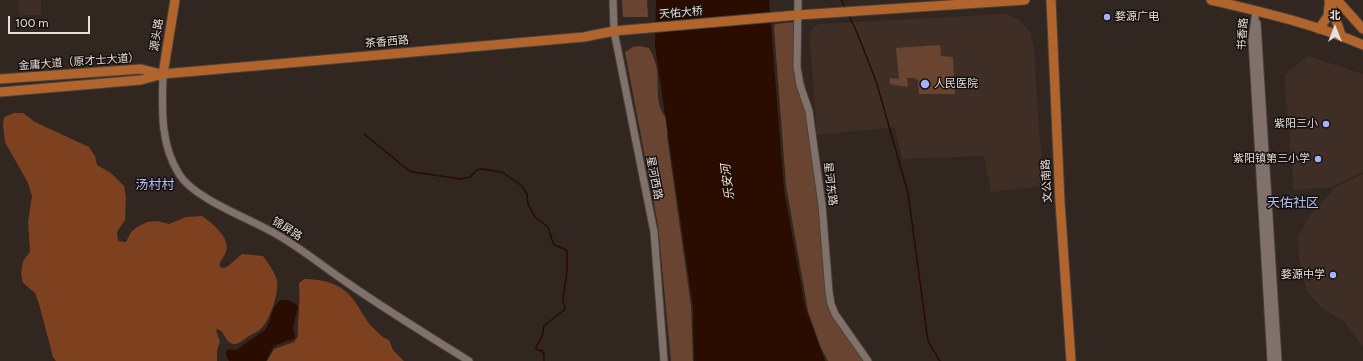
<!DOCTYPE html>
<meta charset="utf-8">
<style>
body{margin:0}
#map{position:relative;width:1363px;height:361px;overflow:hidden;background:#322620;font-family:Figtree,"Noto Sans SC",sans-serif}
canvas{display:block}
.north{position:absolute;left:1315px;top:8px;width:40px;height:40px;-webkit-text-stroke:3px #16100e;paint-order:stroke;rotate:0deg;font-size:11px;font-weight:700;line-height:16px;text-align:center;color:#e7dfdb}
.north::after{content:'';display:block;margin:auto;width:14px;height:18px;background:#e7dfdb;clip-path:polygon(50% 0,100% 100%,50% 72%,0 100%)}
.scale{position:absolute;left:8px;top:16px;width:82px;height:18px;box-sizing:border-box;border:2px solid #e7dfdb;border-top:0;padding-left:5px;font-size:12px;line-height:14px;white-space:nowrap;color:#e7dfdb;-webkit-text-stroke:3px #16100e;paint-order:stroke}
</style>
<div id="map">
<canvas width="1363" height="361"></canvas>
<div class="north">北</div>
<div class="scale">100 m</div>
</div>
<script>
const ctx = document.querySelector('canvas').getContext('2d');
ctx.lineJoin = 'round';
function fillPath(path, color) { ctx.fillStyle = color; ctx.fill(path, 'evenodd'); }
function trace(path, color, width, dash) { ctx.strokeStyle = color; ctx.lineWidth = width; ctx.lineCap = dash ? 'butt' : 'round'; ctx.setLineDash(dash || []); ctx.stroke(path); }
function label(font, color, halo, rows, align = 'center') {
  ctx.font = font + ' Figtree,"Noto Sans SC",sans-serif'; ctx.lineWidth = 3; ctx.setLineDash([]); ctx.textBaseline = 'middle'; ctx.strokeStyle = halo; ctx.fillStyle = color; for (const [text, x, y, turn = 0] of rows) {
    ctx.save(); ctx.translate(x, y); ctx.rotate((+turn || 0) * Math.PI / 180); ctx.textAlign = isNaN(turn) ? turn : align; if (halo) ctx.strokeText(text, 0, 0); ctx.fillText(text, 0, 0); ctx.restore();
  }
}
fillPath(new Path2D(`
 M18,0H41V15H19Z
 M1005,14L1019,19L1031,33L1034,52L1038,116L1044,186L991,192L984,156L902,159L895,127L817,135L810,41L811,31L815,26L819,24Z
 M1308,56L1363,74V172L1331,187L1294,190L1284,75Z
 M1363,174V346L1343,321L1322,308L1307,291L1299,259L1298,236L1310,215L1336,187Z`), '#3f2e25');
fillPath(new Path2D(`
 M622,0H647L648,17H623Z
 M795,22L796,40L812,122L829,305L866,361H828L821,348L808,311L786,185L774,28L775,24Z
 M940,45L941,56L953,57L955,94H919L918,80L915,78H907L908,87L890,84V78L899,79L896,48Z
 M640,46L649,48C653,55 655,61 657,69C659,85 654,109 669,120V127L667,136L691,306L693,361H671L658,225L625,52L633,47Z`), '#694431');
fillPath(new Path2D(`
 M14,113H23L35,122L89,147L95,156L97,165L111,173L124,186L126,198L125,220L117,232L118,241L126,242L131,232L137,227L147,222L158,221L169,224L186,217L202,216C212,223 231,238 226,252C224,258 219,260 220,267L224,268L228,266L242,254L263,256C268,263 275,272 277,281C279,292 271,316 264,325C261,330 255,333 249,336C244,339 239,345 233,344C225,342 225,332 218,329L216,330L220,342L217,350V361H56L53,357L39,304L35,293L23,283L21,273L23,261L30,252L28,222L32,196L28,183L5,142L3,126L4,117Z
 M304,279C322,279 341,283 353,299C360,308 364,318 372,327C378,332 381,337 389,340L393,350L404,361H267L274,349L294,342L298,336C297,326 299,317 299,306C300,298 299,291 299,283Z`), '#7d4120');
fillPath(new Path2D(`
 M656,0H769L784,190L805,307L825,361H694L693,307L655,46Z
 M281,300C287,300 295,301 298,307L293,328L295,338L274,346L266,361H229L226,355L227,350L229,349L236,350L265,330C272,321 270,307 281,300Z`), '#2a0c00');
trace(new Path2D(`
 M841,0L846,9
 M849,16L856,30L876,81L908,193L928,341L940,361
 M364,134L408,170L413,172L461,179L470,177L477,170L482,169L502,172L522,186L527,194L528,204L535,217L548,227L553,243L555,245L566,250L567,252C568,268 566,282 563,297C562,302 565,305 565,309L544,326L542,337L537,345L536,349L538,350L542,351L544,354V361`), '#2a0c00', 1.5);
const minor = new Path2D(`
 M613,0L614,31L654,232L664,361
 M798,0L797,67L800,85L809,111L814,148L822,205L829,292L831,304L835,314L868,361
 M1256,11L1252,40L1271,361
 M1257,23L1278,361
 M163,74C162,109 160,144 179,174C194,199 251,219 276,234C301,248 325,268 349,284C388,311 429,336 469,361`);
const major = new Path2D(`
 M1051,0L1060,202L1071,361
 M1211,0C1262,12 1315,24 1363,45
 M1329,0L1341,35
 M1337,0L1363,29
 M1319,29L1328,16L1329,5
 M163,74L175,0
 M0,79L141,69L161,74
 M0,92L141,80L163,74L584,37L614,31L798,15L1025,0`);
trace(minor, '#4a413c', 9);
trace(major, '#4a413c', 11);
trace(minor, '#80726b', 7);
trace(major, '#b1652c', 9);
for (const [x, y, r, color] of [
 [1107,17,4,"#a3b2fd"],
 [925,84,5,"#a3b2fd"],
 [1326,124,4,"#a3b2fd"],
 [1318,159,4,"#a3b2fd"],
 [1333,275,4,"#a3b2fd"]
]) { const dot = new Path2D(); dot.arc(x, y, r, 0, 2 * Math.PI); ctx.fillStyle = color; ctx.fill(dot); trace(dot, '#16100e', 1.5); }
label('11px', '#e7dfdb', '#16100e', [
 ["天佑大桥",681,13,-5],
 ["书香路",1243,34,-86],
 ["源头路",157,35,-81],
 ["茶香西路",387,42,-5],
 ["金庸大道（原才士大道）",79,62,-4],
 ["星河西路",654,178,79],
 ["文公南路",1047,181,-93],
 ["星河东路",830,184,83],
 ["锦屏路",287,229,32]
]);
label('11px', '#e7dfdb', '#16100e', [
 ["婺源广电",1115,17,"left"],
 ["人民医院",934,84,"left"],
 ["紫阳三小",1318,124],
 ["紫阳镇第三小学",1310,159],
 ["婺源中学",1325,275]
], 'right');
label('italic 12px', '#ffd9c6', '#16100e', [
 ["乐安河",728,182,-97]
]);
label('13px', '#b3bff7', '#16100e', [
 ["汤村村",155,185],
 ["天佑社区",1293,203]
]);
</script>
